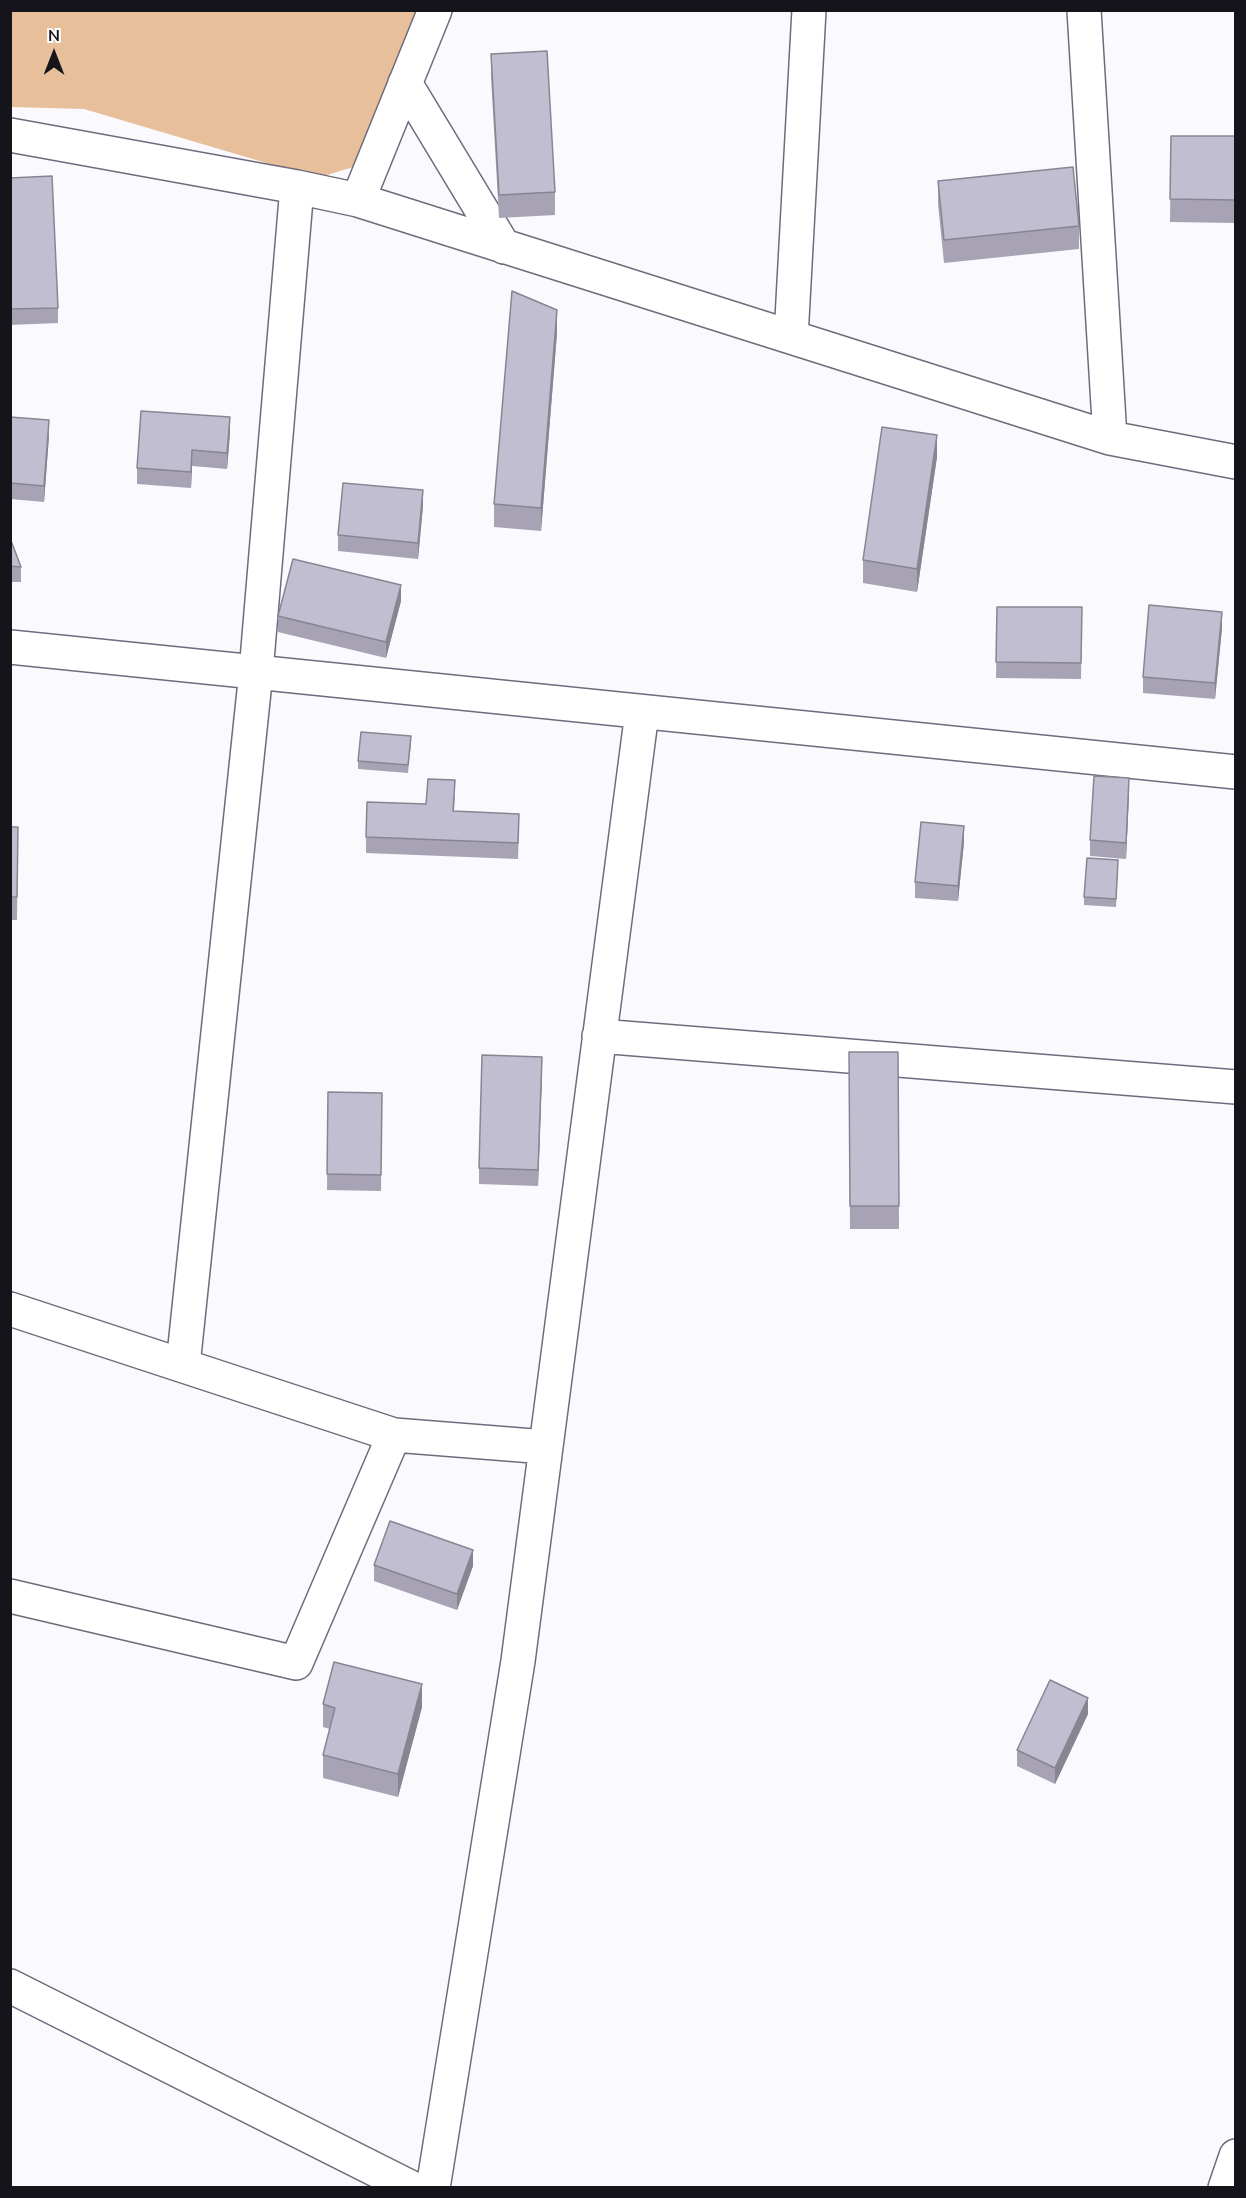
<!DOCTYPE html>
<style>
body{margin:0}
#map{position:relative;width:1246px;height:2198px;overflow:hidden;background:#faf9fe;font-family:"Nunito Sans",sans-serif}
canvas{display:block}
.frame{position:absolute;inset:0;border:12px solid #16141b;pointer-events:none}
.north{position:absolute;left:24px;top:24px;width:60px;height:60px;-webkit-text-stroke:4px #fff;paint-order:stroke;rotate:0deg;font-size:16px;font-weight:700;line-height:24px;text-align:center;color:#16141b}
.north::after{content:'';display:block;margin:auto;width:21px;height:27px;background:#16141b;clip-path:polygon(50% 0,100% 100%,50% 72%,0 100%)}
</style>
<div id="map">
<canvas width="1246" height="2198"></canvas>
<div class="frame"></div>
<div class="north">N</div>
</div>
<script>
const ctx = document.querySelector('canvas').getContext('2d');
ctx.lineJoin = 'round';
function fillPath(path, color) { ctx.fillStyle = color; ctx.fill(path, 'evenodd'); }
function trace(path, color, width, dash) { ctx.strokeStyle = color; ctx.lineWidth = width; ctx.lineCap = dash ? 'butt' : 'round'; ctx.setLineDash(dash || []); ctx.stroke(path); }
fillPath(new Path2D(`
 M11,11H422L360,165L317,178L84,109L11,107Z`), '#e7bf9b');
const street = new Path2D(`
 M1084,10L1110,438
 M405,83L504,247
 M10,135L297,187L358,200L1110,438L1236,462
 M358,200L435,10
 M791,337L809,10
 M10,647L1236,772
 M599,1036L1236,1087
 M10,1309L394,1435L546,1447
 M183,1365L256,672L297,187
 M10,1596L296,1663L394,1435
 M10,1986L412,2188
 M433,2188L518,1661L642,712
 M1225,2188L1236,2156`);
trace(street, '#6f6b7d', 36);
trace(street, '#fff', 33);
fillPath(new Path2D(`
 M491,54L555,192V215L499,218L491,77Z
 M1171,136H1236V223L1170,222Z
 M10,178L58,308V323L10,325Z
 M938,181L1079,226V249L944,263L938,204Z
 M557,333L541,531L494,527V504Z
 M10,417L49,436L44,502L10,499Z
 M230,433L227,469L192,466L191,488L137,484V468Z
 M937,457L917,592L863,583V560Z
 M423,506L418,559L338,551V535Z
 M10,538L21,567V582H10Z
 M401,601L386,658L278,632V616Z
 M997,607H1082L1081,679L996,678Z
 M1222,628L1215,699L1143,693V677Z
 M411,744L408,773L358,769V761Z
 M1129,794L1126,859L1090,856V840Z
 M455,796L454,811L519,829L518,859L366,853V837L426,804Z
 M10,827H18L17,920H10Z
 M964,842L958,901L915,898V882Z
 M1118,868L1116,907L1084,905V897Z
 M849,1052H898L899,1229H850Z
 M542,1073L538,1186L479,1184V1168Z
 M328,1092L382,1093L381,1191L327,1190Z
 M374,1565L473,1566L457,1610L374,1581Z
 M323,1704L422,1707L398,1797L323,1778V1755L330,1729L323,1727Z
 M1088,1714L1055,1784L1017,1766V1750Z`), '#a7a3b4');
fillPath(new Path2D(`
 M557,310V333L541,531V508Z
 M230,417V433L227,469V453Z
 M49,420V436L44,502V486Z
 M937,435V457L917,592V569Z
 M192,450V466L191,488V472Z
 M423,490V506L418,559V543Z
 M401,585V601L386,658V642Z
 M1222,612V628L1215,699V683Z
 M1129,778V794L1126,859V843Z
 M964,826V842L958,901V886Z
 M542,1057V1073L538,1186V1170Z
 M473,1550V1566L457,1610V1594Z
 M422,1684V1707L398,1797V1774Z
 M1088,1698V1714L1055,1784V1768Z`), '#888592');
const building = new Path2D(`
 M547,51L555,192L499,195L491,54Z
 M1171,136H1236V200L1170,199Z
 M1073,167L1079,226L944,240L938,181Z
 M52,176L58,308L10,309V178Z
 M512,291L557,310L541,508L494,504Z
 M141,411L230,417L227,453L192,450L191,472L137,468Z
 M10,417L49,420L44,486L10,483Z
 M882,427L937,435L917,569L863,560Z
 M343,483L423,490L418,543L338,535Z
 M10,538L21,567L10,566Z
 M293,559L401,585L386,642L278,616Z
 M1149,605L1222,612L1215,683L1143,677Z
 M997,607H1082L1081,663L996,662Z
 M361,732L411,736L408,765L358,761Z
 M1094,776L1129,778L1126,843L1090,840Z
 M428,779L455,780L453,811L519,814L518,843L366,837L367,802L426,804Z
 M921,822L964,826L958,886L915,882Z
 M10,827H18L17,897H10Z
 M1087,858L1118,860L1116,899L1084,897Z
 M849,1052H898L899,1206H850Z
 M482,1055L542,1057L538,1170L479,1168Z
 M328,1092L382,1093L381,1175L327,1174Z
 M390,1521L473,1550L457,1594L374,1565Z
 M334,1662L422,1684L398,1774L323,1755L335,1708L323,1704Z
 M1050,1680L1088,1698L1055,1768L1017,1750Z`);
fillPath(building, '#c2bed1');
trace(building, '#888592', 1.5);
</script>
